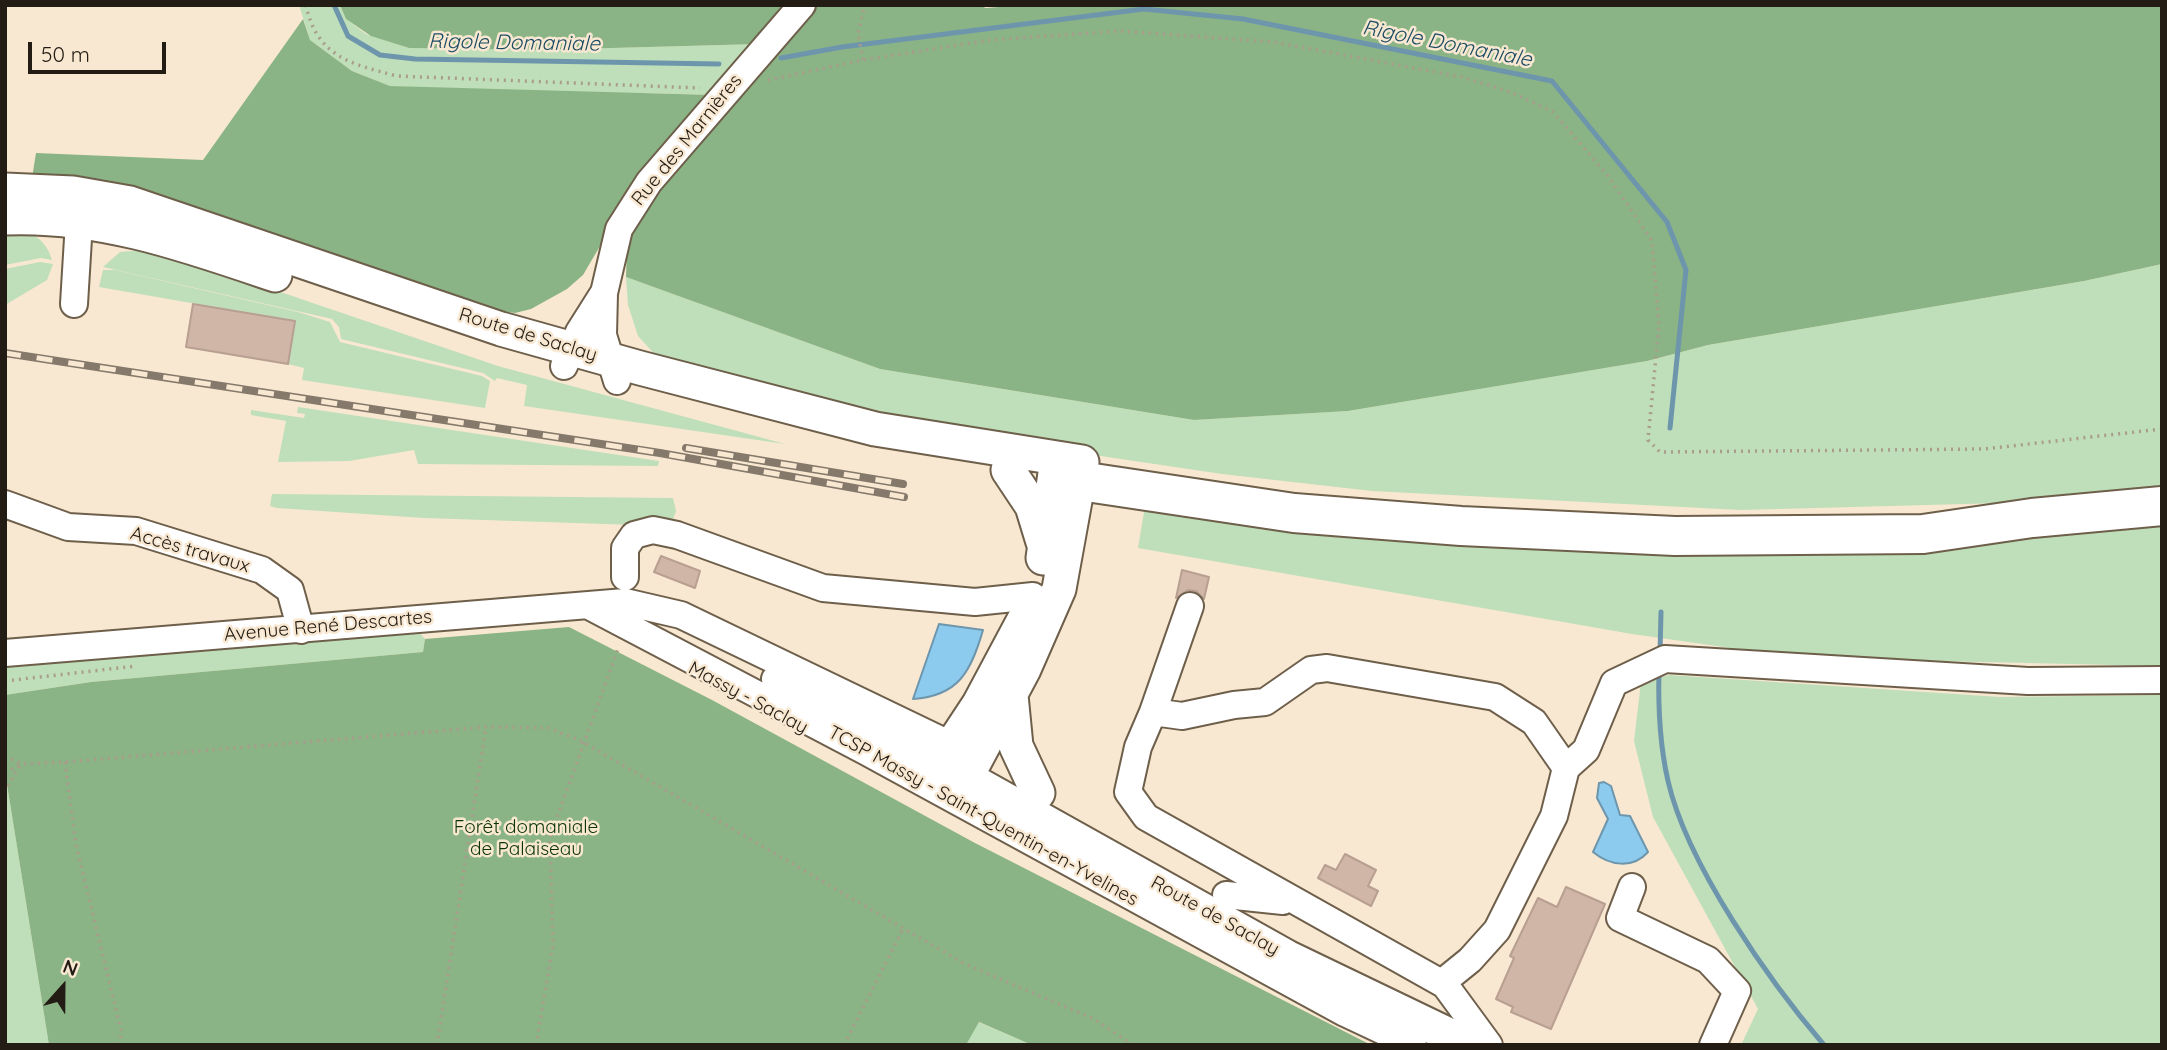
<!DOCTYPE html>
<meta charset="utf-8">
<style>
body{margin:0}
#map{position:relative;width:2167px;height:1050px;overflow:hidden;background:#f9e8d1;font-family:Quicksand,sans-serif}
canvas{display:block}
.frame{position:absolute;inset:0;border:7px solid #221c14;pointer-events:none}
.north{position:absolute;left:28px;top:952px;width:70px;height:70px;-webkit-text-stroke:5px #f9e8d1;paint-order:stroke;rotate:21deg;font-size:19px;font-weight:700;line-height:28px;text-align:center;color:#221c14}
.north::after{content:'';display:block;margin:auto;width:24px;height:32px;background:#221c14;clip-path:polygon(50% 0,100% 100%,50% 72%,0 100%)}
.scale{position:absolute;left:28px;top:42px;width:138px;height:32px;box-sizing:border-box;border:4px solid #221c14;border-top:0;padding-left:9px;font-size:21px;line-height:24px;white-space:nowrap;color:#221c14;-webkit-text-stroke:5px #f9e8d1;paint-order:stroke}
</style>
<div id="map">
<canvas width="2167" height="1050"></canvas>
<div class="frame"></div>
<div class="north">N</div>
<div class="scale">50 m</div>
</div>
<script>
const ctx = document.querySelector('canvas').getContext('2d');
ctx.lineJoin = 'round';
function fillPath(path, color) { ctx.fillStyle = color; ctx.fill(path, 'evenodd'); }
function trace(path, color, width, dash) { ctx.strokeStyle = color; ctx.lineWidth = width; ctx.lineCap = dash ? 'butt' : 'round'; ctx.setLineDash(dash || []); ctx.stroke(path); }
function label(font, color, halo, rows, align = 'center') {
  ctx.font = font + ' Quicksand,sans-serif'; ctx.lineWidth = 5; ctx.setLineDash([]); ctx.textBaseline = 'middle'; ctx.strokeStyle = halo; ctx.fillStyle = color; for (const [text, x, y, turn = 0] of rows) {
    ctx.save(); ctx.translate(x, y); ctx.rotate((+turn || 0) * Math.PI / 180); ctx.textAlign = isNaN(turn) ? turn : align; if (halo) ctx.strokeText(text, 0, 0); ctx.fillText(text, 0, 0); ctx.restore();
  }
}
fillPath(new Path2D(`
 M299,5H340L346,19L366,34L409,48L538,50L759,44L713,95L641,93L589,96L390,86L352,71L310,40Z
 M5,226C28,229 46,238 52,260L41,258L5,265Z
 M154,249L498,366L785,444L524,406L527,385L497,378L495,381L483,373L341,339L339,327L332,319L103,267L120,252Z
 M40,262L53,264L47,280L5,305V269Z
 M2162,264V492L2002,503L1741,510L1372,491L1222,474L1060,450L810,401L659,359L638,336L628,305L626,277L880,369L1194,420L1348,411L1647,361L1708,345L2084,281Z
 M103,270H115L298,312L330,322L340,342L482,376L490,381L485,408L302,380L304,368L288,364L295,321L99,287Z
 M298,407L659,461L658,466L418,464L414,450L349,461L278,462L286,421L251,415V410L304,418L305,414L297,413Z
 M272,494L673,498L676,511L671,525L665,526L424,518L277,508L270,506Z
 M1145,506L2007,541L2162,525V666L1801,658L1632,634L1138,548Z
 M412,624L425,639L423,652L91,682L5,695V663Z
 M1669,675L2000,697L2162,695V1045H1741L1758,1009L1653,817L1634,741L1641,682Z
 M5,772L49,1045H5Z
 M978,1022L1032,1045H966Z`), '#bedfb9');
fillPath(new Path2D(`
 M340,5H794L759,44L538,50L409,48L371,36L346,19Z
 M819,5H978L986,8L1024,5H2162V264L2084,281L1708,345L1647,361L1348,411L1194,420L880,369L626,277L627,244L643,207Z
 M303,19L310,40L352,71L390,86L713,95L610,229L583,275L567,289L531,309L515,313L475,307L32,178L36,153L203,160Z
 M569,627L712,700L975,843L1371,1045H1032L979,1022L966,1045H49L5,772V695L91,682L423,652L425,639Z`), '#8ab485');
const water = new Path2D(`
 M939,624L983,630C971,671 959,696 913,699Z
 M1604,782L1611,786L1620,815L1630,816L1648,852C1633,869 1610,866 1593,852L1608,819L1597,798L1599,783Z`);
fillPath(water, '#8dcbee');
trace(water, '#6d96ad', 2);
trace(new Path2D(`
 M334,5L348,36L380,55L415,59L719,64
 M781,58L842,47L1144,9L1243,19L1552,81L1667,222L1686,270L1670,428
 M1660,654L1661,612
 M1659,670C1658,707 1660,746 1668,781C1687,864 1769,981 1824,1045`), '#6d96ad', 5);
const building = new Path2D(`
 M193,304L295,321L288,364L186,347Z
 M661,556L700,571L695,588L654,572Z
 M1182,570L1209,577L1204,599L1196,591L1188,590L1176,598Z
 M1345,854L1376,870L1368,886L1378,891L1371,906L1318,878L1325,865L1336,870Z
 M1566,887L1605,904L1551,1029L1511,1012L1513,1007L1496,999L1514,958L1510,956L1538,898L1557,907Z`);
fillPath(building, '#cfb6a7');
trace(building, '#b89f91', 2);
const minor = new Path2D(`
 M74,304L79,222
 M564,366L579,332L603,294
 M617,381L603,335L604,293L619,229L649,182L802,5
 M5,504L68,527L136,531L262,570L290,590L301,630
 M625,577V548L634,535L653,530L677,535L823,588L975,602L1033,596
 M591,607L865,751L1345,1013L1413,1045
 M5,653L625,602L681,615L951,745
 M775,679L940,763
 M1153,712L1190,606
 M1632,887L1620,918L1708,960L1737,991L1713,1045
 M1226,895L1283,901
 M1445,985L1146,817L1128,792L1138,747L1153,712L1182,716L1234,705L1265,702L1311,670L1327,668L1495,697L1534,722L1566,768
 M1489,1045L1445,985L1449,977L1470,960L1497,930L1554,816L1566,768L1586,750L1614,683L1665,659L2028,681L2162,680`);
const major = new Path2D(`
 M5,190L73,193L130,203L501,329L640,368L875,429L1082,462L1059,589L1024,669L966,778
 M5,218C100,214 187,245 275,275
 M1008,470L1032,506L1043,542
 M1043,558L1057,459
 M1026,616L979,704L940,763L1287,957L1470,1045
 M1011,695L1016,746L1038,793`);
const highway = new Path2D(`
 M1080,481L1294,513L1461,526L1675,536L1923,534L2032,518L2162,506`);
trace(minor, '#6e5f4b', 30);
trace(major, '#6e5f4b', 37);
trace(highway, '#6e5f4b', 42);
trace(new Path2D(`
 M306,5C317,57 351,64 397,76L700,88
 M863,60L858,33L865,5
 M768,80L863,60L991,40L1120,31L1274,42L1462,77L1511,92L1553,112L1608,176L1652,241L1659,325L1648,440L1660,452L1984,449L2162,429
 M5,681L136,666
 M5,756L21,764L65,762L486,727L549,728L583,742L963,963L1092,1018L1133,1045
 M65,762L76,845L121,1030L120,1045
 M5,773L21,764L5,790
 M437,1045L486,727
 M536,1045L553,945L550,837L619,646
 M844,1045L904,927`), '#a99c8b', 3.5, [2, 5]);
trace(minor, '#fff', 26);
trace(major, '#fff', 33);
trace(highway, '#fff', 38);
const rail = new Path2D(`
 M5,353L660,453L904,497
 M686,448L903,484`);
trace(rail, '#84796a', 8);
trace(rail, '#f9e8d1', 5, [16]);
label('19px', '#221c14', '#f9e8d1', [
 ["Rue des Marnières",687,140,-51],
 ["Route de Saclay",528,335,17],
 ["Accès travaux",190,550,16],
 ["Avenue René Descartes",328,626,-5],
 ["Massy - Saclay",748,698,28],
 ["TCSP Massy - Saint-Quentin-en-Yvelines",983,816,29],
 ["Route de Saclay",1215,916,29]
]);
label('19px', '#093505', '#f9e8d1', [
 ["Forêt domaniale",526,827],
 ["de Palaiseau",526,849]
]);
label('italic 21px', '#1b4c64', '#f9e8d1', [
 ["Rigole Domaniale",514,43,1],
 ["Rigole Domaniale",1447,44,11]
]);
</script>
